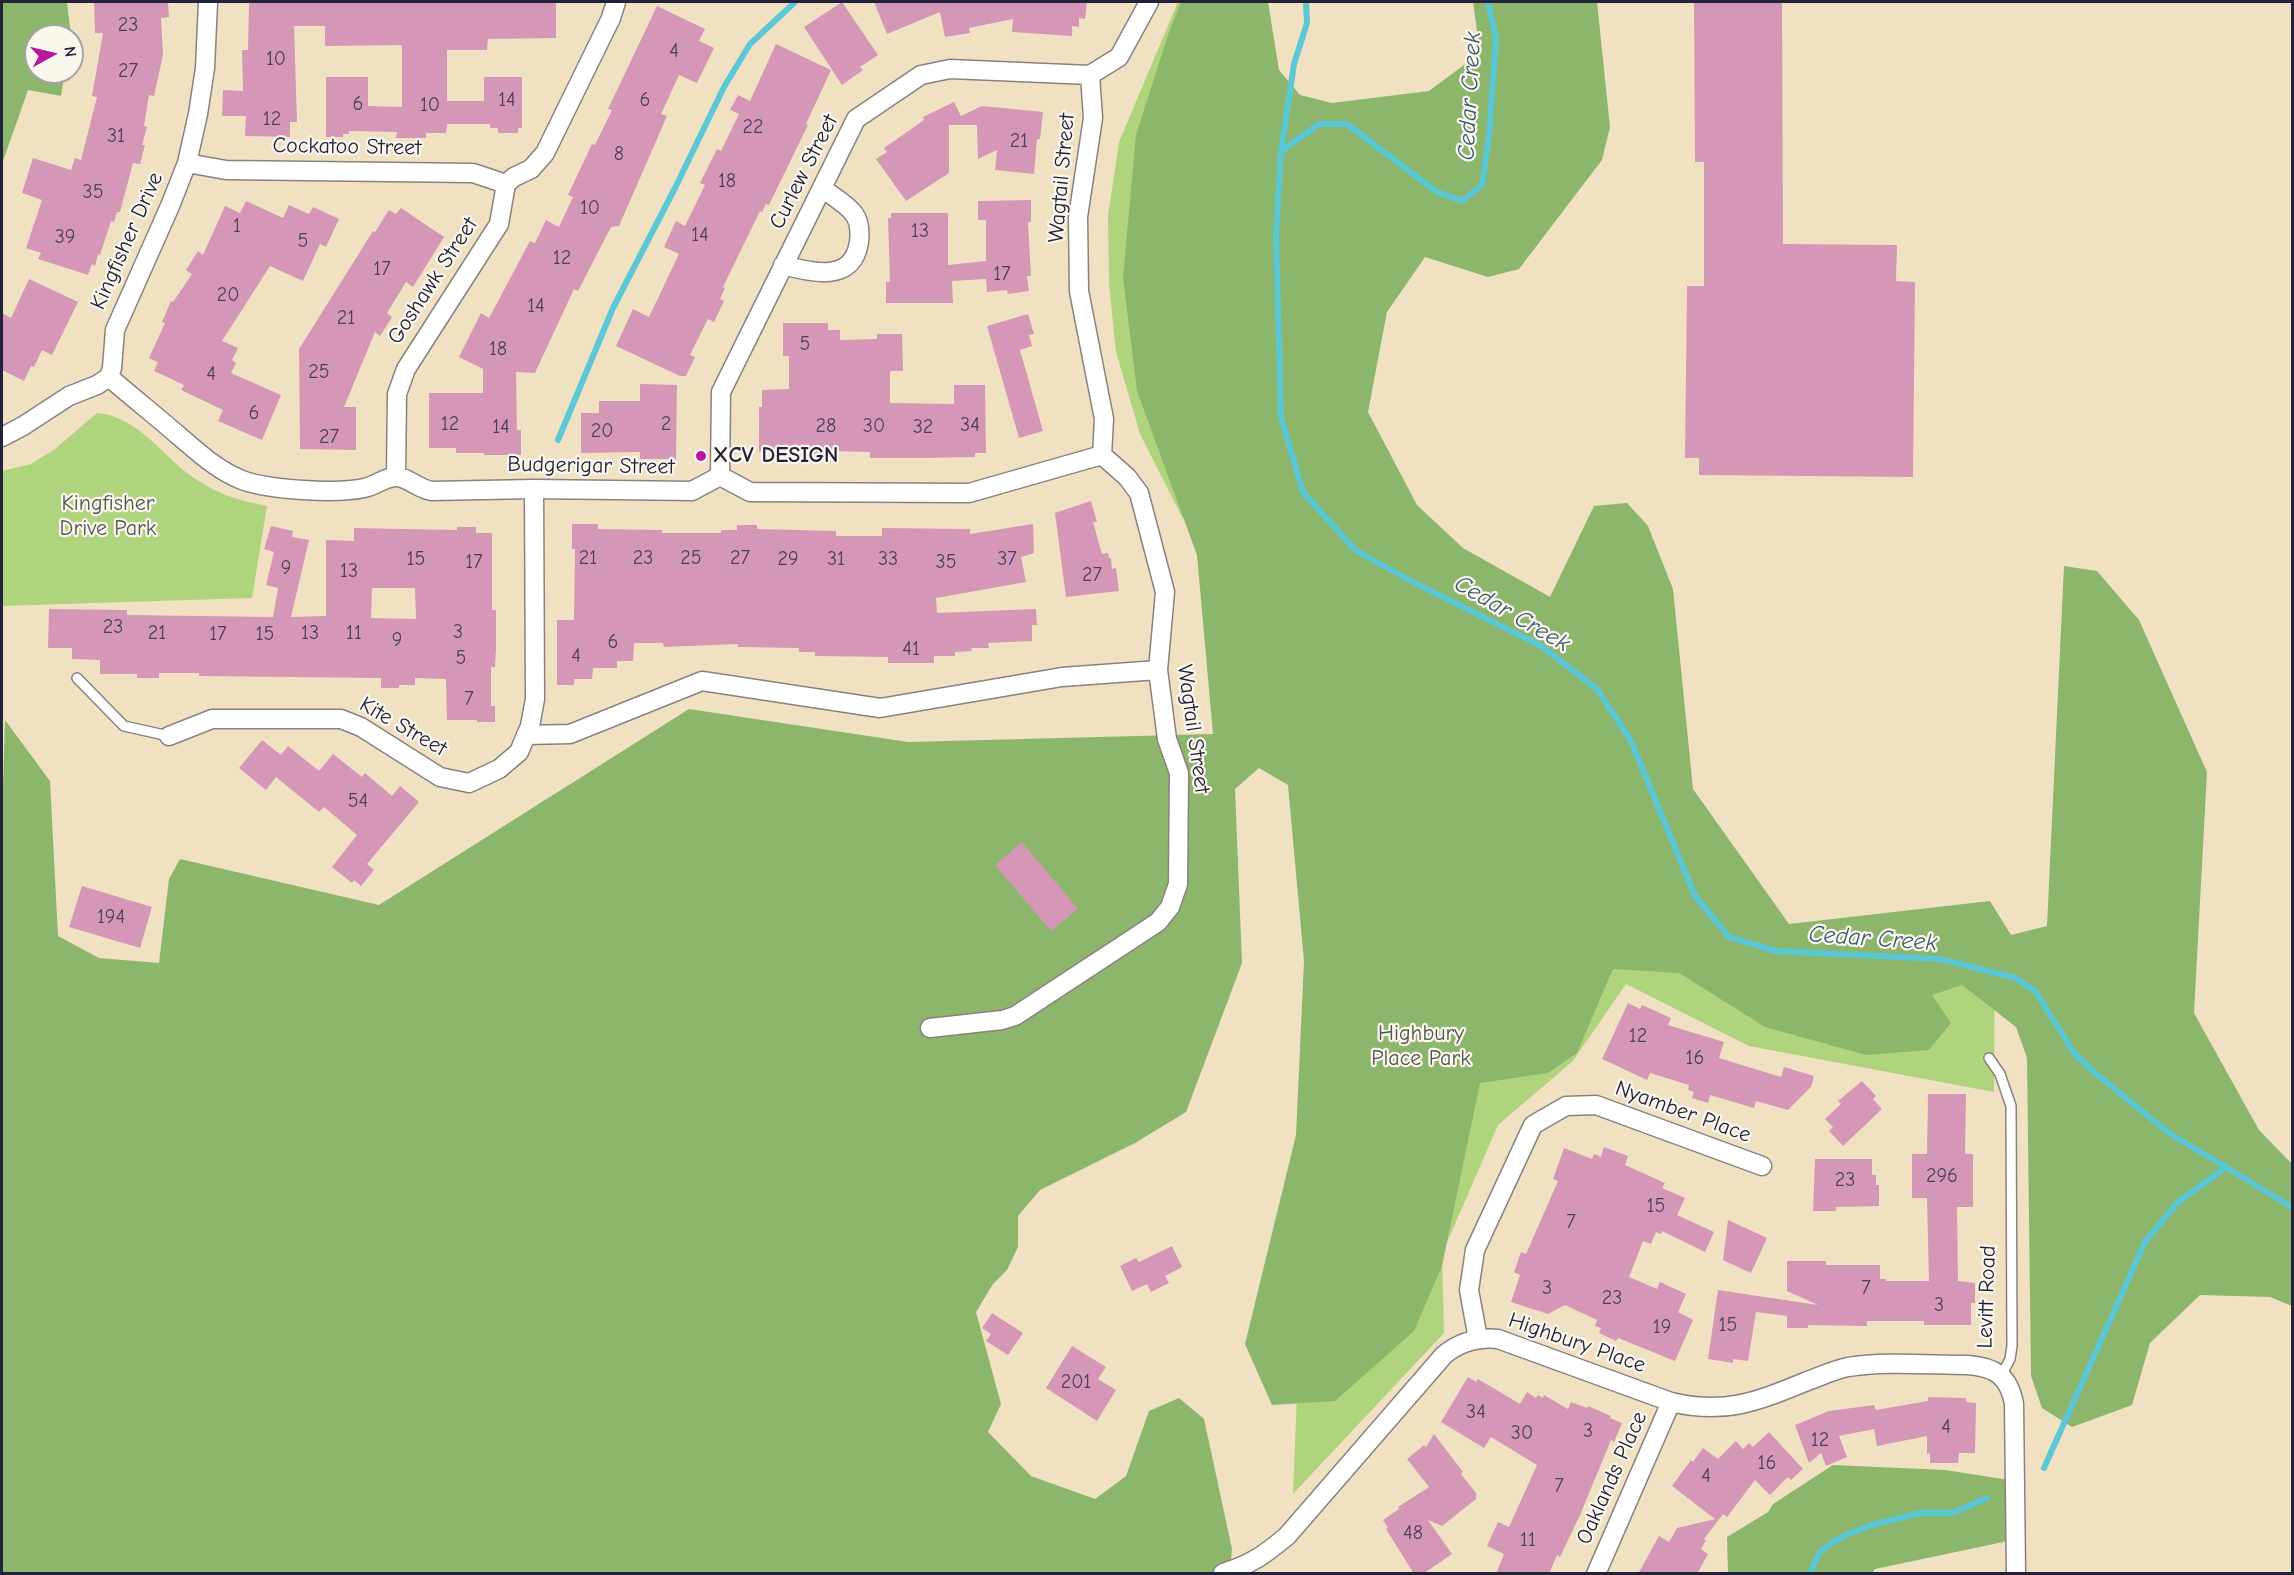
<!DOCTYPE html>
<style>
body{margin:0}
#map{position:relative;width:2294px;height:1575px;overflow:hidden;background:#f1e1c3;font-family:"Comic Neue",sans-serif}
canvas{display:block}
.frame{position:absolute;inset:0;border:3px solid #22223b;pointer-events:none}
.north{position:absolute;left:24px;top:24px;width:60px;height:60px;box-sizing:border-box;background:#fbf7ec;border:2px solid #a4a2a5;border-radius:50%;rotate:82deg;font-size:16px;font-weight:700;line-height:24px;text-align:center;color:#22223b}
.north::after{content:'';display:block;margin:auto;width:21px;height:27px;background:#b5179e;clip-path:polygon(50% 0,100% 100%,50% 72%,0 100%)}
</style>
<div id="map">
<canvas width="2294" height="1575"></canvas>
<div class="frame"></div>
<div class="north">N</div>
</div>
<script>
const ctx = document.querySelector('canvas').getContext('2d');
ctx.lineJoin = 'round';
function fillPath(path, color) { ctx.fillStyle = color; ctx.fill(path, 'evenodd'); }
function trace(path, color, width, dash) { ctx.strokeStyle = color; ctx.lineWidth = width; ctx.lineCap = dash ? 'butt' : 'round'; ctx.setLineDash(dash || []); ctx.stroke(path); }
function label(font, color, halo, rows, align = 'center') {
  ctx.font = font + ' "Comic Neue",sans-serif'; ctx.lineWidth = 4.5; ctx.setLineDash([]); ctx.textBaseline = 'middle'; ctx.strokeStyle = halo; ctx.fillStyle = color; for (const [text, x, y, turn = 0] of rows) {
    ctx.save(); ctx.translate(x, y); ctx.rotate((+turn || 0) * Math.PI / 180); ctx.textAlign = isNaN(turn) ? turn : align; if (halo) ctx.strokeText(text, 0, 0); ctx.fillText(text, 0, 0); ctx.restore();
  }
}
fillPath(new Path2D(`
 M1178,2H1188L1183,519L1140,434L1116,352L1109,283L1108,216L1119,142Z
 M97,413C139,416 164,459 197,480C222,496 238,500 267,506L252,598L2,606V471L31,464L55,449Z
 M1995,920L1994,1092L1749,1046L1626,984L1573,1061L1498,1125L1442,1254L1444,1333L1293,1494L1315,941Z`), '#b0d47d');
fillPath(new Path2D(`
 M2,2H67L71,36H36V72H65L61,96L28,90L2,164Z
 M1181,2H1268L1279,70L1300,95L1332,103L1429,91L1480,53L1473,2H1597L1610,127L1602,160L1519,269L1488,277L1425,257L1387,312L1368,412L1417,505L1463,548L1550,597L1594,506L1627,503L1648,526L1673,589L1693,789L1789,924L1990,901L2011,935L2047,926L2064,566L2097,571L2139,620L2207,772L2194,1013L2259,1130L2292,1164V1306L2270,1297L2200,1295L2150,1343L2132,1405L2072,1427L2042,1408L2031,1376L2027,1058L2016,1027L1962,985L1932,995L1951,1023L1929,1050L1866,1055L1765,1027L1679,973L1613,969L1577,1053L1548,1073L1480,1083L1442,1266L1414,1331L1335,1401L1272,1405L1245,1344L1296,1135L1304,961L1288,785L1259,768L1235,789L1242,963L1186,1112L1135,1143L1040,1190L1018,1216V1247L1007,1270L993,1284L976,1312L1001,1404L988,1432L1031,1476L1095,1499L1126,1476L1149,1411L1179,1398L1204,1419L1232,1549L1230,1573L2,1574V820L5,720L50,781L58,936L99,958L159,963L169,879L180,859L379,905L689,709L908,742L1213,734L1197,555L1137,391L1123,278L1136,135L1169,32Z
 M1833,1465L1945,1470L2009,1480L2008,1541L1875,1569L1872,1573H1728L1727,1537L1768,1512L1773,1504Z`), '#8cb66c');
trace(new Path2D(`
 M1488,2L1496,39L1489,136L1482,185L1462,201L1437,192L1347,124H1319L1281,151L1276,235L1281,417L1303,492L1355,550L1411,581L1541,646L1597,689L1631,741L1695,896L1729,937L1776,951L1940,959L2016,978L2036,992L2074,1053L2095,1073L2169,1133L2292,1207
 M1281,151L1294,64L1307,23L1306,2
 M558,440L613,308L675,188L724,87L750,44L795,2
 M2044,1468L2145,1242L2177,1203L2226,1167
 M1810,1574L1819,1553L1833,1542L1846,1535L1872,1525L1920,1513H1953L1987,1498`), '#5cc7d5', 6);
fillPath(new Path2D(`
 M94,2H168L169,17L161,18L163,55L154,96L149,95L144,126L147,127L142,145H145L140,164L133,163L120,212H117L114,222L111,221L100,255L98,254L95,266L92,264L88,275L38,259L41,253L26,248L42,200L22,193L33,158L71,170L75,158L81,160L97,97L92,96L103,33H95Z
 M249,2H556V38L488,39L487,50H447V101H484V77H522V128H518V133H498V128H490V124H447L446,133H426V138H396L397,132L349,131V134H343V137H326V77H368V106L402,107V45L325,46V26H294L297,122H290V137L245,136L246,116H222L223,90L243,91L242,50H248Z
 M842,2L878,55L860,67L863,70L842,85L804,27Z
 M874,2H1087L1085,19L1079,18V27L1072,26V36L1012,32L1013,19L969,28L970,33L945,37L940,12L887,34Z
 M1694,2H1782L1783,244L1897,245L1896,281L1915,282L1913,477L1699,475V458H1685L1687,286H1704V162H1695Z
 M657,6L705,29L699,41L714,48L697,83L679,75L661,114L667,116L619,226L611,227L578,291L574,289L535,373L516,372L517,430H521V455H484V453H456V448H429V393H483V369L459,357L481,313L489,318L530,241L535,243L546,220L559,227L573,197L568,195L592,144L595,145L612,110L608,109Z
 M776,44L831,70L806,124L808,125L769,205L766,204L762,212L760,211L723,287L725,288L720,299L724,301L714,322L708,319L690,355L695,357L686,376H680L616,346L633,309L649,317L679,254L664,247L676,221L685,226L705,185L700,183L717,149L721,151L739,114L730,110L738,95L750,101Z
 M954,102L961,116L982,106L1043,112L1040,139H1037L1034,174L995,170L997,150L978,159L977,125H949V173L906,201L876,159L887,152L884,148L924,120L923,117Z
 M1031,200V222H1028L1031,276H1027L1029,291L1008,294L1007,290L987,292L986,279L952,281L953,303H886V282H890L888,218H891V213H948V265L986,261V220H978V201Z
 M246,201L283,218L289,205L309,214L313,207L339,219L326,247L320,244L303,281L270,266L222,341L238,348L232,360L236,363L231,373L281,395L262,440L218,421L223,410L181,390L184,385L154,371L158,362L149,358L165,323L162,322L171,301L173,302L192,274L186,270L198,251L203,255L225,206L240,213Z
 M401,208L444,237L413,287L406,282L387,313L392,317L380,336L375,332L344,407H356V450L300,449L299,349L373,231L375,232L389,210L396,214Z
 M29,279L78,302L52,355L42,350L34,367L31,366L24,381L2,370V313L11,318Z
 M1028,314L1034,334L1029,335L1032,346L1020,350L1043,431L1019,438L987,326Z
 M783,323H828V330H840V340L877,339V334H902L903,371H890V403L954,404V385H985L986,453H975V457L922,458H870V452L827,451V456H806V452H759V407H762V390L789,389V356H783Z
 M640,384L677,385L676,459H640V452L581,453V413H599V401H640Z
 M1091,501L1097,522H1093L1102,554L1108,553L1109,558H1111L1112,569L1116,568L1119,591L1066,597L1055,513Z
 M572,524H598V529L662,530V533H721V530H737V525H757V529L836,531V536H882V528L970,529V534L1033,524L1034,553L1021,557L1026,582L936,598L937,613L1036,609L1037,625H1032V641L988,643L989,648H971L972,651L955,652V656H934V663H888V657L815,656V652H799V648L738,647V644L664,647L663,643H634L633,661H617V668H593L592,679H574V685H557V620H574L575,549H572Z
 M271,526L293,531L292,537L309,540L291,617L326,616V540L354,541V528L457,530V527H476V533H492V610H496V648L495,667H491V706H495V722H477V720H447L446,679L415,678V685H399V688H381V678L199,676V673H159V678H137V674H100V660L72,659V648H48L49,609L127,610V615L273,617L278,588L266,585L274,552L264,549ZM372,588H415L416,619L371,618Z
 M262,740L281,755L288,746L319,771L333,754L362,777L365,773L392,796L400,786L419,802L367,864L374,870L361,886L354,880L352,883L332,867L357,835L324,807L319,812L276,777L266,790L239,768Z
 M1022,842L1078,909L1051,931L995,865Z
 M82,886L152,907L140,948L69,927Z
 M1628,1003L1640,1009L1642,1005L1671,1018L1668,1025L1724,1042L1719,1058L1781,1077L1784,1067L1814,1076L1811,1087L1788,1110L1756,1101L1754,1108L1710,1095L1708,1103L1692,1098L1694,1092L1688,1090L1689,1085L1650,1073L1647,1080L1602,1059Z
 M1862,1081L1876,1096L1873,1099L1882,1109L1843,1146L1829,1131L1833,1127L1825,1119L1841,1104L1838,1101Z
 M1928,1094H1966L1965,1154H1973V1207H1957L1958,1281L1975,1283V1303H1971V1325H1924V1321H1867V1326L1808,1325V1328H1787V1316L1756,1312L1748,1361L1733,1359V1363L1708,1359L1718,1290L1818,1305L1787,1291V1261H1826V1265H1880V1279H1886V1281H1929L1927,1198H1912V1154H1927Z
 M1604,1147L1628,1156L1625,1165L1665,1183L1662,1188L1685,1198L1677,1215L1714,1232L1705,1252L1662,1231L1661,1234L1656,1232L1651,1244L1643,1241L1629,1277L1657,1289L1660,1282L1686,1294L1678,1312L1693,1320L1675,1361L1618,1338L1616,1341L1599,1333L1601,1328L1595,1326L1597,1320L1565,1305L1548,1314L1511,1302L1520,1275L1514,1272L1521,1252L1526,1254L1558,1181L1553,1179L1564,1148L1592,1159L1594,1154L1601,1157Z
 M1815,1159H1872V1175H1876V1185H1879V1206L1836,1207V1211H1813Z
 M1728,1220L1767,1238L1751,1273L1723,1260Z
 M1172,1246L1182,1267L1165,1276L1169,1283L1151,1292L1147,1284L1132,1291L1120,1266L1136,1258L1139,1262Z
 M992,1313L1023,1333L1008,1355L986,1341L991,1334L982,1328Z
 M1072,1346L1106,1367L1098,1379L1116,1390L1097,1421L1046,1388Z
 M1468,1377L1476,1382L1478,1379L1520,1404L1527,1392L1536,1398L1538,1395L1543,1398L1544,1395L1568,1409L1571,1402L1587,1408L1588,1406L1611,1416L1610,1418L1622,1423L1614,1442L1611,1440L1580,1515L1560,1557L1557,1555L1549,1574H1496L1504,1554L1487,1546L1498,1522L1509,1527L1537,1465L1491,1437L1484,1448L1441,1422Z
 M1928,1397L1966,1398V1402L1976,1403L1975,1453H1959L1958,1463H1930V1453L1927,1454V1436L1877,1446L1874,1429L1839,1436L1847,1457L1826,1466L1821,1453L1809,1463L1795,1425L1829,1411L1874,1405L1876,1410L1928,1401Z
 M1769,1432L1803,1469L1791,1480L1788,1477L1770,1495L1755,1480L1727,1517L1723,1514L1704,1539L1706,1540L1701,1549L1708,1554L1697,1574H1638L1659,1536L1669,1542L1677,1528L1715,1519L1672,1486L1691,1460L1693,1462L1703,1448L1718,1459L1736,1441L1743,1449L1749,1443L1753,1447Z
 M1434,1434L1463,1472L1461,1474L1476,1493V1499L1442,1526L1428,1520L1452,1554L1423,1574H1414L1386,1529L1388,1528L1383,1520L1399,1509L1398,1507L1429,1487L1407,1459L1424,1445L1426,1447Z`), '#d498b6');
const service = new Path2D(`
 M77,678L124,726L169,736
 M1989,1058L2000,1074L2011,1106L2012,1346L2010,1359L2001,1376`);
const minor = new Path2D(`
 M187,163L226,170L473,173L506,184
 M783,265C812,273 853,283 859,242C860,233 860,222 854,214C847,204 832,196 822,188
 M109,377C132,397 156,416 179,436C198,452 218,471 242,480C269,490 337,494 364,488C375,486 384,478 394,477C408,476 417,489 432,491L534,489L692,491L720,476L750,492L969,493L1102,455
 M2,437L23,426L69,396L97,385L109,377L112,368L115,330L170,206L187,163L198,114L205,68L208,2
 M720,476L721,392L856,119L921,75L950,69L1090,75
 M396,477L397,394L406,369L499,224L506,184L514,177L531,169L545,153L611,18L616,2
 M526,735L570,734L702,681L880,708L1062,677L1158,670
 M169,736L212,719H341L361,727L440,777L469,783L499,769L519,752L530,726L535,699L534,489
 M930,1028L1002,1020L1015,1016L1158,922L1170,907L1178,884L1179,773L1167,739L1158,670L1165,592L1139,493L1127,477L1102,455L1104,419L1079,291L1078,217L1093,118L1090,75L1119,57L1149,2
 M1478,1339L1469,1290L1475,1250L1533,1125L1566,1106L1596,1105L1762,1166
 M1223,1573C1252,1564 1264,1555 1287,1536L1444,1355C1460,1342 1477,1337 1498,1339L1671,1402C1724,1415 1756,1402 1805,1382C1819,1377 1833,1370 1848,1367C1884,1361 1931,1365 1968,1365C1995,1367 2009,1376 2014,1404L2016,1574
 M1596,1574L1671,1402`);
trace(service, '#8a827f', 12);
trace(minor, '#8a827f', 21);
trace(service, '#fff', 9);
trace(minor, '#fff', 18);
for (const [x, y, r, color] of [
 [701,456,6,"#b5179e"]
]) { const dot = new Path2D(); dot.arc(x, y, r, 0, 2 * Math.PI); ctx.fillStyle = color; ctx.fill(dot); trace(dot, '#fbf7ec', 2); }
label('20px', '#4e405a', null, [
 ["23",128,25],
 ["4",674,51],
 ["10",276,59],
 ["27",128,71],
 ["14",507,100],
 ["6",645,100],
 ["6",358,104],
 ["10",430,105],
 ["12",272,119],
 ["22",753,127],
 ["31",116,136],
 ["21",1019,141],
 ["8",619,154],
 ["18",727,181],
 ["35",93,192],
 ["10",590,208],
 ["1",237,226],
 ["13",920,231],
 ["14",700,235],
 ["39",65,237],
 ["5",303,241],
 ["12",562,258],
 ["17",382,269],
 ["17",1002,274],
 ["20",228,295],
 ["14",536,306],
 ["21",346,318],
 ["5",805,344],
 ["18",498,349],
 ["25",319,372],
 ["4",211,374],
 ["6",254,413],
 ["12",450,424],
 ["2",666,424],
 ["34",970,425],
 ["28",826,426],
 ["30",874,426],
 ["14",501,427],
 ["32",923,427],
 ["20",602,431],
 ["27",329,437],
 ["21",588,558],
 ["23",643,558],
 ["25",691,558],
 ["27",740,558],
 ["15",416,559],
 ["29",788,559],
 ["31",836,559],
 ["33",888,559],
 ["37",1007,559],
 ["17",474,562],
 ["35",946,562],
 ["9",286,568],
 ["13",349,571],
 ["27",1092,575],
 ["23",113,627],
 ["3",458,632],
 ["21",157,633],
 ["13",310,633],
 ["11",354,633],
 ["17",218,634],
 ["15",265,634],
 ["9",397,640],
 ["6",613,642],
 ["41",911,649],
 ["4",576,656],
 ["5",461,658],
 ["7",469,699],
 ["54",358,801],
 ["194",111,917],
 ["12",1638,1036],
 ["16",1695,1058],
 ["296",1942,1176],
 ["23",1845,1180],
 ["15",1656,1206],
 ["7",1571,1222],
 ["3",1547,1288],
 ["7",1866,1288],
 ["23",1612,1298],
 ["3",1939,1305],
 ["15",1728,1325],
 ["19",1662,1327],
 ["201",1076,1382],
 ["34",1476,1412],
 ["4",1946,1427],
 ["3",1588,1431],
 ["30",1522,1433],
 ["12",1820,1440],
 ["16",1767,1463],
 ["4",1706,1476],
 ["7",1559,1486],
 ["48",1413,1533],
 ["11",1528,1540]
]);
label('22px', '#22223b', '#fbf7ec', [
 ["Cockatoo Street",347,147,1],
 ["Curlew Street",804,172,-63],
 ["Wagtail Street",1062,178,-85],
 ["Kingfisher Drive",127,241,-66],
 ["Goshawk Street",433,281,-57],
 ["Budgerigar Street",591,466,1],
 ["Kite Street",403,727,30],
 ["Wagtail Street",1193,729,82],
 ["Nyamber Place",1683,1112,20],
 ["Levitt Road",1987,1297,-88],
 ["Highbury Place",1577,1343,19],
 ["Oaklands Place",1612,1478,-66]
]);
label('bold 22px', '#22223b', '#fbf7ec', [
 ["XCV DESIGN",713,456]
], 'left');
label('22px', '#4d574f', '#fbf7ec', [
 ["Kingfisher",108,504],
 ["Drive Park",108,529],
 ["Highbury",1421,1034],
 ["Place Park",1421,1059]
]);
label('italic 24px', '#365c71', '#fbf7ec', [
 ["Cedar Creek",1470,96,-87],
 ["Cedar Creek",1512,614,30],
 ["Cedar Creek",1873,939,4]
]);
</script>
